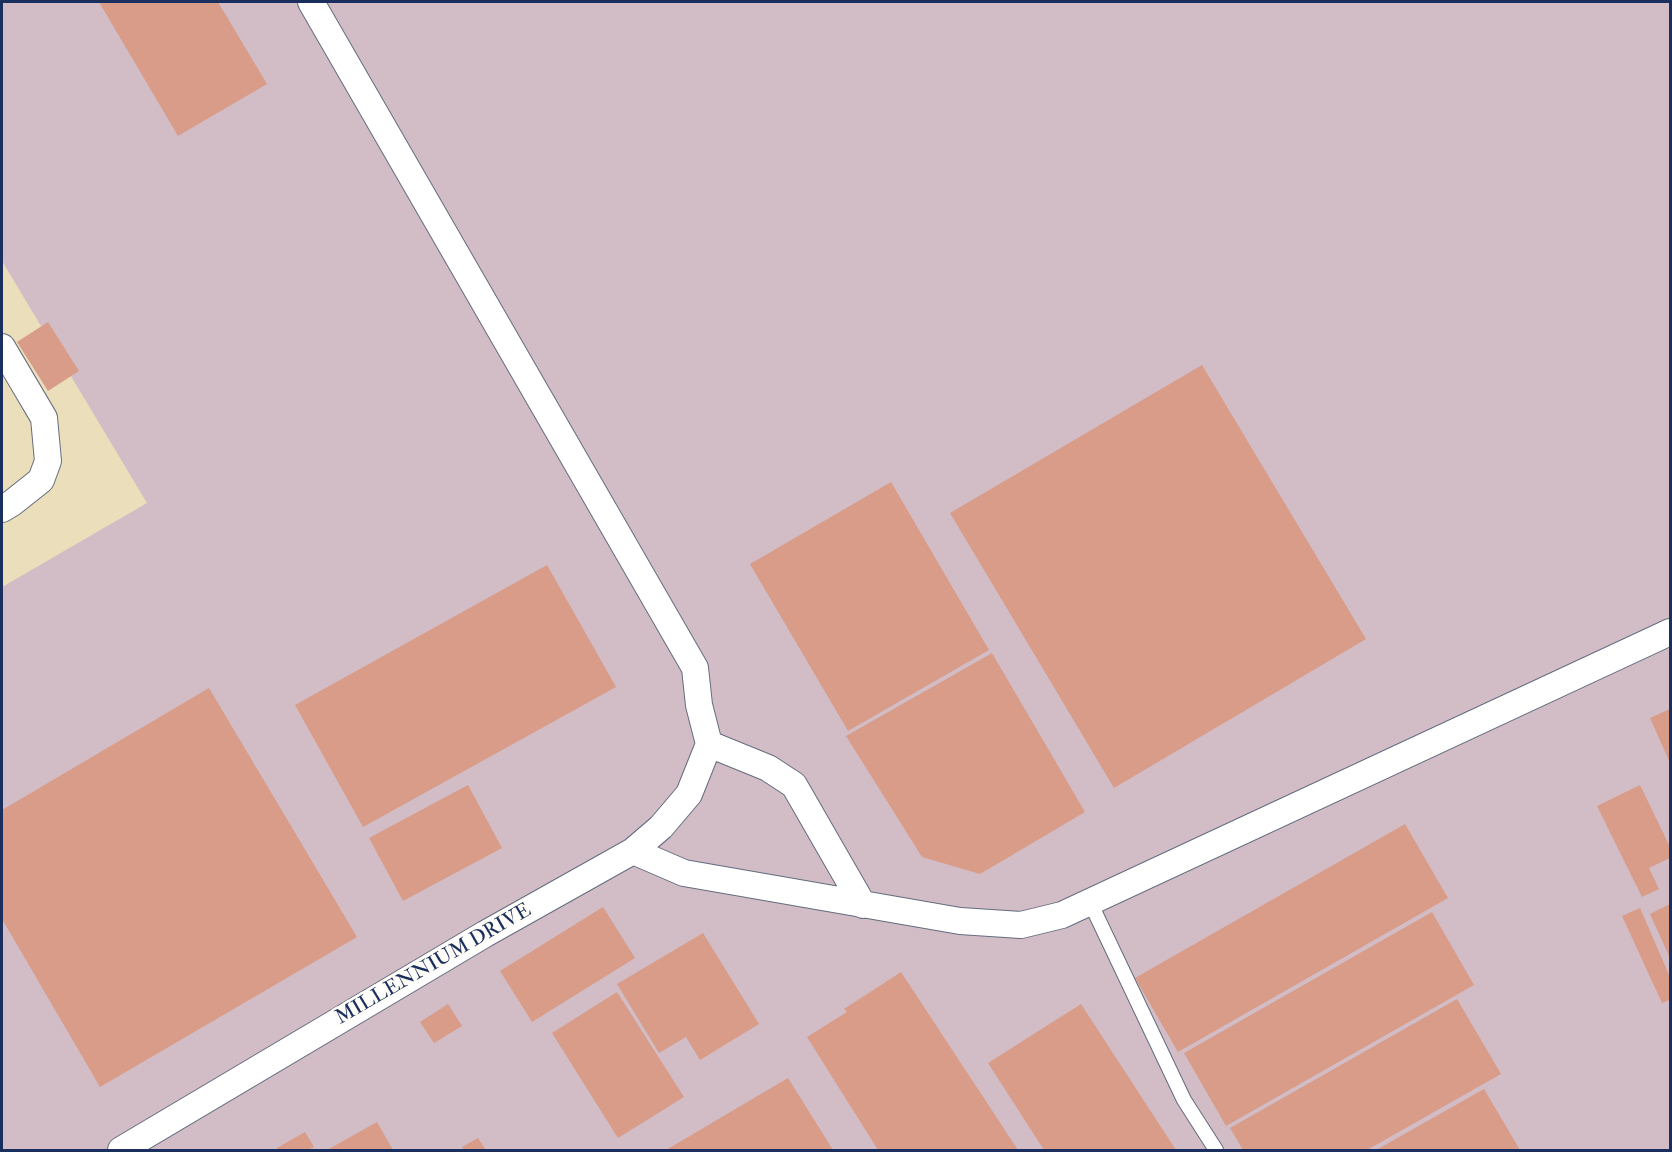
<!DOCTYPE html>
<style>
body{margin:0}
#map{position:relative;width:1672px;height:1152px;overflow:hidden;background:#ebdeba;font-family:"IM FELL Double Pica",serif}
canvas{display:block}
.frame{position:absolute;inset:0;border:3px solid #1b2f5e;pointer-events:none}
</style>
<div id="map">
<canvas width="1672" height="1152"></canvas>
<div class="frame"></div>
</div>
<script>
const ctx = document.querySelector('canvas').getContext('2d');
ctx.lineJoin = 'round';
function fillPath(path, color) { ctx.fillStyle = color; ctx.fill(path, 'evenodd'); }
function trace(path, color, width, dash) { ctx.strokeStyle = color; ctx.lineWidth = width; ctx.lineCap = dash ? 'butt' : 'round'; ctx.setLineDash(dash || []); ctx.stroke(path); }
function label(font, color, halo, rows, align = 'center') {
  ctx.font = font + ' "IM FELL Double Pica",serif'; ctx.lineWidth = 5; ctx.setLineDash([]); ctx.textBaseline = 'middle'; ctx.strokeStyle = halo; ctx.fillStyle = color; for (const [text, x, y, turn = 0] of rows) {
    ctx.save(); ctx.translate(x, y); ctx.rotate((+turn || 0) * Math.PI / 180); ctx.textAlign = isNaN(turn) ? turn : align; if (halo) ctx.strokeText(text, 0, 0); ctx.fillText(text, 0, 0); ctx.restore();
  }
}
fillPath(new Path2D(`
 M2,2H1670V1150H2V587L147,503L2,261Z`), '#d2bdc6');
fillPath(new Path2D(`
 M99,2H218L267,84L178,136Z
 M48,322L79,371L48,391L17,342Z
 M1202,365L1366,639L1114,788L950,513Z
 M891,482L989,650L848,731L750,564Z
 M547,565L616,687L363,827L295,705Z
 M992,653L1085,812L980,874L922,857L846,736Z
 M209,688L357,937L100,1087L2,919V810Z
 M1670,709V763L1650,718Z
 M468,785L502,848L403,901L369,838Z
 M1640,785L1670,847V858L1649,868L1659,889L1642,897L1597,806Z
 M1405,824L1448,898L1178,1052L1135,978Z
 M1670,904V958L1650,914Z
 M603,907L635,958L532,1022L500,971Z
 M1640,908L1670,977V1000L1662,1003L1622,916Z
 M1432,912L1474,985L1226,1126L1184,1053Z
 M703,933L759,1024L700,1060L686,1037L659,1053L617,984Z
 M901,972L1018,1150H878L807,1037L847,1012L844,1009Z
 M617,992L684,1097L618,1138L552,1033Z
 M1457,999L1501,1074L1367,1150H1243L1230,1128Z
 M448,1004L462,1026L434,1043L420,1022Z
 M1081,1004L1176,1150H1044L988,1063Z
 M788,1078L833,1150H666Z
 M1484,1089L1520,1150H1376Z
 M377,1122L393,1150H327Z
 M305,1132L314,1147L308,1150H278L277,1148Z
 M478,1138L486,1150H464L462,1147Z`), '#d89c88');
const lane = new Path2D(`
 M1090,902L1184,1100L1216,1150`);
const street = new Path2D(`
 M311,2L695,668L699,705L709,744
 M2,347L44,418L48,461L41,480L12,503L2,509
 M709,744L768,768L794,785L863,905
 M633,851L684,873L960,921L1021,925L1062,915L1670,632
 M121,1150L485,934L633,851L661,827L689,794L709,744`);
trace(lane, '#646c7e', 16);
trace(street, '#646c7e', 28);
trace(lane, '#fff', 14);
trace(street, '#fff', 26);
label('20px', '#1b2f5e', '#fdfcf7', [
 ["MILLENNIUM DRIVE",434,965,-30]
]);
</script>
